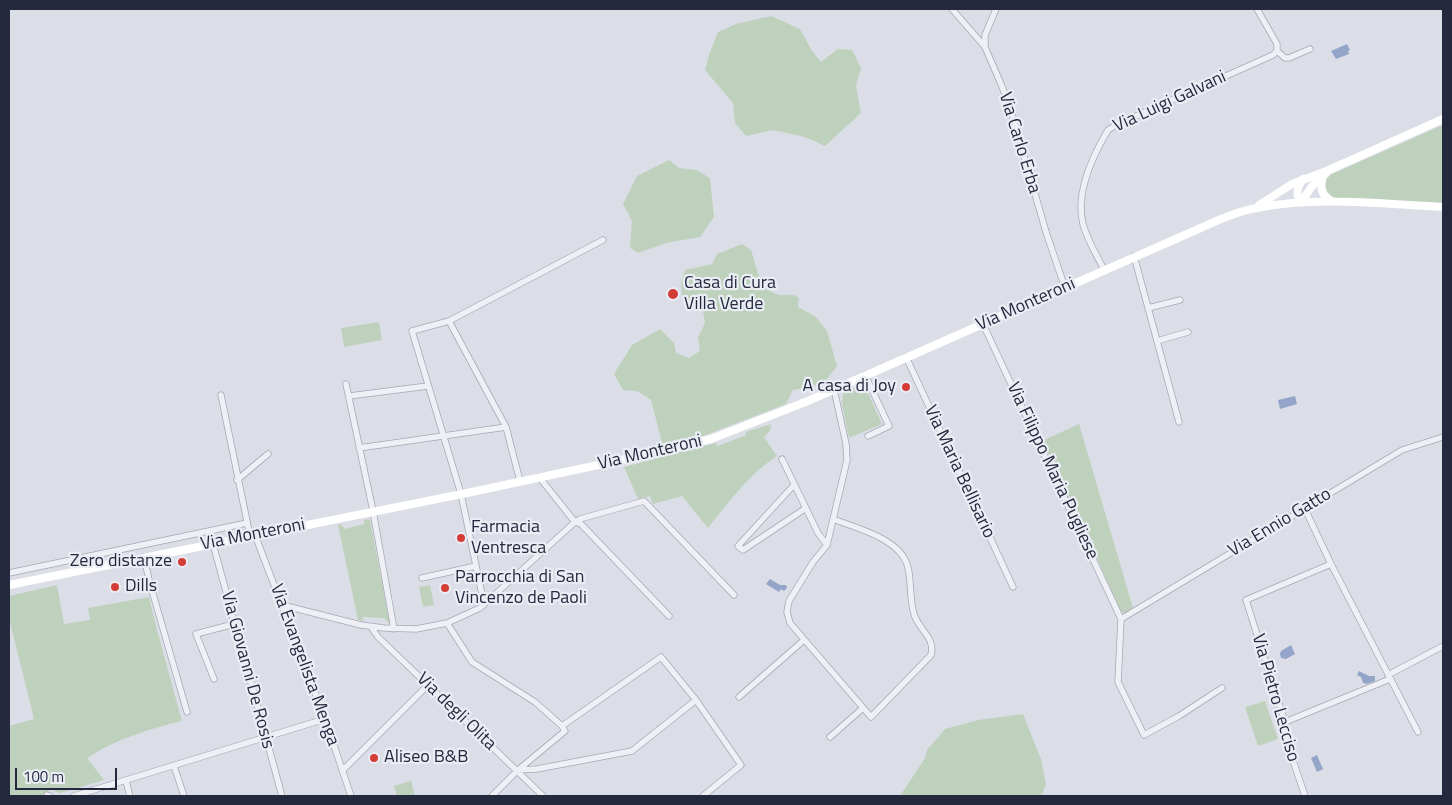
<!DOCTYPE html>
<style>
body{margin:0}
#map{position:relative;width:1452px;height:805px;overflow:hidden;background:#dcdee7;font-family:"Titillium Web",sans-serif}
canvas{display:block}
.frame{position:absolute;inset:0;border:10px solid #25293e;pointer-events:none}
.scale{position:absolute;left:15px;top:768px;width:102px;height:22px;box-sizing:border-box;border:2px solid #25293e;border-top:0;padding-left:6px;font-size:15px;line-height:18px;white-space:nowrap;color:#25293e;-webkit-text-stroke:4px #ebedf5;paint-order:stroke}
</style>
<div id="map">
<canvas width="1452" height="805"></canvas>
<div class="frame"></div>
<div class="scale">100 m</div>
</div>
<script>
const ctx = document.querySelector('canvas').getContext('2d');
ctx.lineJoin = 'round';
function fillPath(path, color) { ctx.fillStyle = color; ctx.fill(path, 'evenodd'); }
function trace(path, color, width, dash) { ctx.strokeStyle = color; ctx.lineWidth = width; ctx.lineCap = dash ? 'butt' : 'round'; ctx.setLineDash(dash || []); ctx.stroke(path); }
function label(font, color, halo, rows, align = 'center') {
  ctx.font = font + ' "Titillium Web",sans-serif'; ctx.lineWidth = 4.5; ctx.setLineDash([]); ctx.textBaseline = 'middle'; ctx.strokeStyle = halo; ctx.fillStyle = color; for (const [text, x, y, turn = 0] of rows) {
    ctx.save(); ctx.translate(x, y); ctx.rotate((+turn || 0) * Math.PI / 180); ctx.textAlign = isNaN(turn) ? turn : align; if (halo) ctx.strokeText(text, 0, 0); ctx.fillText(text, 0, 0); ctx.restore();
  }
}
fillPath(new Path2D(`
 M771,16L800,29L812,51L821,62L838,49L852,50L861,68L856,86L861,113L825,146L805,137L773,130L746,136L735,123L733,103L705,70L710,52L718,32L736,24Z
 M1443,125V204L1333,198L1324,191L1325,180L1332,174Z
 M669,160L679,168L696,170L710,178L714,217L700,237L666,243L638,253L630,248L632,221L623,204L637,176Z
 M742,244L751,250C756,264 759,289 776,294C785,297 791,292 799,298L798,307L816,317L827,331L837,366L827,379L811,387L793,390L786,404L703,436L663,446L651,400L637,391L623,390L614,374L632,345L660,329L674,343L676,353L689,358L700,351L698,337L705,323L702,305H690L682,298L681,284L685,270L712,264L717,254Z
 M379,322L382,340L344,347L341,328Z
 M862,384H864L882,424L849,438L842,404L843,392Z
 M771,424L770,431L764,437L777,456C748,475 729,502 708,528L682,496L653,504L650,496L638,499L624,467L715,443L718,446L746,435V432Z
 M1079,424L1133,608L1125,613L1120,611L1095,553L1093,540L1085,533L1042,441Z
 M368,519L370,520L390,624L384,618L362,617L364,621L358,620L338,525L341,524L345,529L364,524V520Z
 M57,585L64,624L90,620L88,608L149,597L156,626L182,721C149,729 116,739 87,758L104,780L64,792L60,793L51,789L44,796H9V726L34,719L9,618V596Z
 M430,585L434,605L423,607L419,587Z
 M1265,701L1278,739L1258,746L1245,707Z
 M1023,714L1041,759L1046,785L1041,796H900L925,758L927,750L945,729L978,720Z
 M411,781L415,796H397L394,786Z`), '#bed1bc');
fillPath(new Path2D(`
 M1347,44L1350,50L1348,51L1349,54L1336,59L1331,51Z
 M1295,396L1297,404L1280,409L1278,400Z
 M770,579L780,585H786L787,588L784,591L781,589L779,592L766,584Z
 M1291,645L1295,654L1286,659L1281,658L1280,654L1281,651Z
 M1359,671L1369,676H1375V681L1367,684L1363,683L1361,677L1357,675Z
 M1317,755L1323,769L1317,772L1311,758Z`), '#94a5c9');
const minor = new Path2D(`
 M952,9L985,47L1001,84L1010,107L1046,232L1065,288
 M1257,9L1277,44V51
 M985,47V35L996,9
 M1134,256L1179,422
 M1104,270C1097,255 1087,240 1083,224C1075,193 1092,157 1108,130L1116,125L1273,55L1277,51L1285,58H1289L1310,49
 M1148,308L1180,300
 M449,321L506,427L520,481
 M983,324L1121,619L1118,682L1144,735L1179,716L1222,688
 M1157,341L1188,332
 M906,357L1013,587
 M865,375L889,426L868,436
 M346,384L373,511L394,629
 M221,395L250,536
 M349,396L428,386
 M359,448L506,427
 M782,459L818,533L827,545
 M237,480L268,454
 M794,485L738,546L743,550L806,508
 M1305,509L1331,564
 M833,519C856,528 898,538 907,564C912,579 909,598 914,614C918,629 936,638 931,655L871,717L790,623L787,612L789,601L813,562L827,545L847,460L846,444L834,389
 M575,522L580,519L644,501L734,595
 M575,522L581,524L669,616
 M255,535L325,719L351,796
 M213,544L282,796
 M144,557L149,580L187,712
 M9,573L247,523
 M422,578L476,566
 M484,604L461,494L412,331L449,321L603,240
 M282,605L361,625L384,628L416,629L447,623L480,608L575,522L539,477
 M1121,619L1402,450L1443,437
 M447,623L472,662L535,702L562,726
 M371,627L378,637L543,796
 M1388,675L1443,646
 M214,679L196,634L234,624
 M739,697L804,640
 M1285,722L1390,679
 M830,737L863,708
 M174,766L184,796
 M343,770L428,685
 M518,770L537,769L632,751L696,700
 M126,781L130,796
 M47,795L50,796
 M74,796L325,719
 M492,796L518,770L565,731L562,726L661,657L696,700L741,765L703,796
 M1305,796L1281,725L1285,722L1246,600L1331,564L1418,732`);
trace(minor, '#a5a8b4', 7);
trace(minor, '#eef0f5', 5.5);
trace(new Path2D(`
 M1323,177C1319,188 1322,196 1332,201
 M1301,202L1313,185L1326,173
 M1301,202C1295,194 1297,187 1303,179
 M1259,205L1292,184L1329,170L1443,119
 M9,585L467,493L659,452L711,439L808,401L1203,227C1220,219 1238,211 1257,208C1318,196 1381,204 1443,207`), '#fff', 8);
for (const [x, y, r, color] of [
 [673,294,6,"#d43c38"],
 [906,387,5,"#d43c38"],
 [461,538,5,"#d43c38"],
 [182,562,5,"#d43c38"],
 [115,587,5,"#d43c38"],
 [445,588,5,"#d43c38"],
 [374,758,5,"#d43c38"]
]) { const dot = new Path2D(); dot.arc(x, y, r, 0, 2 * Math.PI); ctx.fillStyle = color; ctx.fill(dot); trace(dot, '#ebedf5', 2); }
label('18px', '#25293e', '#ebedf5', [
 ["Via Luigi Galvani",1170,102,-25],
 ["Via Carlo Erba",1019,143,73],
 ["Via Monteroni",1026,305,-24],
 ["Via Monteroni",650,453,-13],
 ["Via Filippo Maria Pugliese",1052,471,65],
 ["Via Maria Bellisario",959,472,65],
 ["Via Ennio Gatto",1280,523,-31],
 ["Via Monteroni",253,535,-11],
 ["Via Evangelista Menga",304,665,70],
 ["Via Giovanni De Rosis",247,670,75],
 ["Via Pietro Lecciso",1275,698,74],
 ["Via degli Olita",456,712,44]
]);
label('18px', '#25293e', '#ebedf5', [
 ["Casa di Cura",684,284],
 ["Villa Verde",684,305],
 ["A casa di Joy",896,387,"right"],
 ["Farmacia",471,528],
 ["Ventresca",471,549],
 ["Zero distanze",172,562,"right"],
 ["Parrocchia di San",455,578],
 ["Vincenzo de Paoli",455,599],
 ["Dills",125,587],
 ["Aliseo B&B",384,758]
], 'left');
</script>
